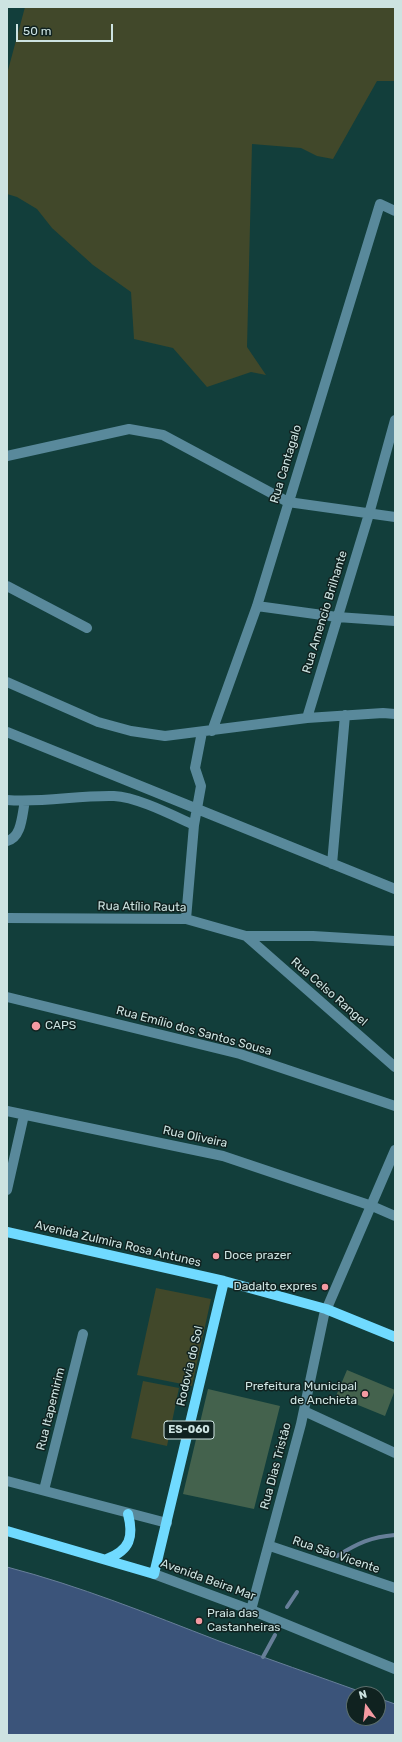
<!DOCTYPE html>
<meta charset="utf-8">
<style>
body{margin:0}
#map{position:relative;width:402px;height:1742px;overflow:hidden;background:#123e3b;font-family:Rubik,sans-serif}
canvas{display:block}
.frame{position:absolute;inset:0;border:8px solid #cde3e1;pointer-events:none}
.north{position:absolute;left:346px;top:1686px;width:40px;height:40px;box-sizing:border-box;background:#102220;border:1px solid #5c6f6d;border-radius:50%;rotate:345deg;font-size:11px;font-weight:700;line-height:16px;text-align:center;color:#cde3e1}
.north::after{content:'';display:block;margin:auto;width:14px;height:18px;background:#f49aa2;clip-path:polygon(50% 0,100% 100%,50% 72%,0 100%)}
.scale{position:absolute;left:16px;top:24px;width:97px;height:18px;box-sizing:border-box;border:2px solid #cde3e1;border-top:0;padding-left:5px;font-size:12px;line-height:14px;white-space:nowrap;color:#cde3e1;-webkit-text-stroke:3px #102220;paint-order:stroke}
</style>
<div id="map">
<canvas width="402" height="1742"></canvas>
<div class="frame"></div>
<div class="north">N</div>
<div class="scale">50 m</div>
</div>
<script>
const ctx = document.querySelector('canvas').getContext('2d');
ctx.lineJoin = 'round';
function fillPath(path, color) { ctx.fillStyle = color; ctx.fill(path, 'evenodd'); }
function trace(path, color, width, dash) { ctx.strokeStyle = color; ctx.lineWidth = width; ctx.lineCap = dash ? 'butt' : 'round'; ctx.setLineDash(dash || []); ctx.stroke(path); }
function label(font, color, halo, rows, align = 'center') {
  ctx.font = font + ' Rubik,sans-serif'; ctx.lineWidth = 3; ctx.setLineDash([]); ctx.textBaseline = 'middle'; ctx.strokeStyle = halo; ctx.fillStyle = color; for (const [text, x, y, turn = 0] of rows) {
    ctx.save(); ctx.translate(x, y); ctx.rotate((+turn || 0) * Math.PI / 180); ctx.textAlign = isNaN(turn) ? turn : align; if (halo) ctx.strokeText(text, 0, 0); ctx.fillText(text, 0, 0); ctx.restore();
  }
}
fillPath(new Path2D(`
 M25,7H395V81H377L333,159L317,156L301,148L252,144L247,347L266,375L251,372L207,387L173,348L134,339L131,292L93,265L52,228L37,209L17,197L7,194V74Z
 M156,1288L211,1299L192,1386L137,1375Z
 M143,1381L179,1388L167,1446L131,1438Z`), '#41482a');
const water = new Path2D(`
 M7,1567C80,1586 149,1614 219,1641C268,1659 317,1676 367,1694H354V1718H378V1698L395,1704V1735H7Z`);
fillPath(water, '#3b547a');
trace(water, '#677f99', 1);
trace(new Path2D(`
 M337,1556C358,1543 371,1537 395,1535
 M287,1607L297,1592
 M263,1657L275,1635`), '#677f99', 4);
fillPath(new Path2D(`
 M347,1370L395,1390L385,1416L336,1396Z
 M208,1389L280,1406L254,1509L183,1494Z`), '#44624d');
trace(new Path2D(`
 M7,456L129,429L163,435L288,502L395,517
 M7,586L87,628
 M257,606L337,617L395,621
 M7,682L98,722L131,731L165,736L307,718L383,713L395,714
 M307,718L369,514L395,420
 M212,731L257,606L380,204L395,211
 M7,732L395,889
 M7,800C43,803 78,795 114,796C137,797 172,815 194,825
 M7,841C22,838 22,814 25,801
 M332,864L345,715
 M7,918L186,919L246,936H313L395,941
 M186,919L194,825L201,786L195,768L202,732
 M246,936L395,1067
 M7,997L240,1054L395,1106
 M7,1111L223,1156L372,1206L395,1216
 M7,1190L24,1115
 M304,1411L395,1453
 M7,1481L167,1523
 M44,1490L83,1334
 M270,1546L395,1588
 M154,1574L251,1610L395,1669
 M251,1610L301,1424L324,1315L395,1150`), '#59899b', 10);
trace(new Path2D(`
 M7,1232L224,1281L326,1309L395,1337
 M7,1531L154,1574L224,1281
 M107,1559C130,1550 134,1537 128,1514`), '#70daff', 10);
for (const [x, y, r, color] of [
 [36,1026,5,"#f49aa2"],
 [216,1256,4,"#f49aa2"],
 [325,1287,4,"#f49aa2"],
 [365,1394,4,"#f49aa2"],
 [199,1621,4,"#f49aa2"]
]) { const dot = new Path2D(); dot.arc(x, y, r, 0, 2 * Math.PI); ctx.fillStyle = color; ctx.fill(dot); trace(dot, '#102220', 1.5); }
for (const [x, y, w] of [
 [189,1430,50]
]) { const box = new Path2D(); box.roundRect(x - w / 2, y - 9, w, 18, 3); ctx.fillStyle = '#102220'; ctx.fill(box); trace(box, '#cde3e1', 1); }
label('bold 11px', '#cde3e1', null, [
 ["ES-060",189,1430]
]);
label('12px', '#cde3e1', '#102220', [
 ["Rua Cantagalo",286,464,-73],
 ["Rua Amencio Brilhante",325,612,-73],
 ["Rua Atílio Rauta",142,907,1],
 ["Rua Celso Rangel",329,992,41],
 ["Rua Emílio dos Santos Sousa",194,1031,15],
 ["Rua Oliveira",195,1137,12],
 ["Avenida Zulmira Rosa Antunes",118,1244,13],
 ["Rodovia do Sol",190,1366,-77],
 ["Rua Itapemirim",51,1409,-76],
 ["Rua Dias Tristão",276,1466,-75],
 ["Rua São Vicente",336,1555,19],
 ["Avenida Beira Mar",208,1580,20]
]);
label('12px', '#cde3e1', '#102220', [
 ["CAPS",45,1026],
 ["Doce prazer",224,1256],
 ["Dadalto expres",317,1287,"right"],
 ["Prefeitura Municipal",357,1387,"right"],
 ["de Anchieta",357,1401,"right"],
 ["Praia das",207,1614],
 ["Castanheiras",207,1628]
], 'left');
</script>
